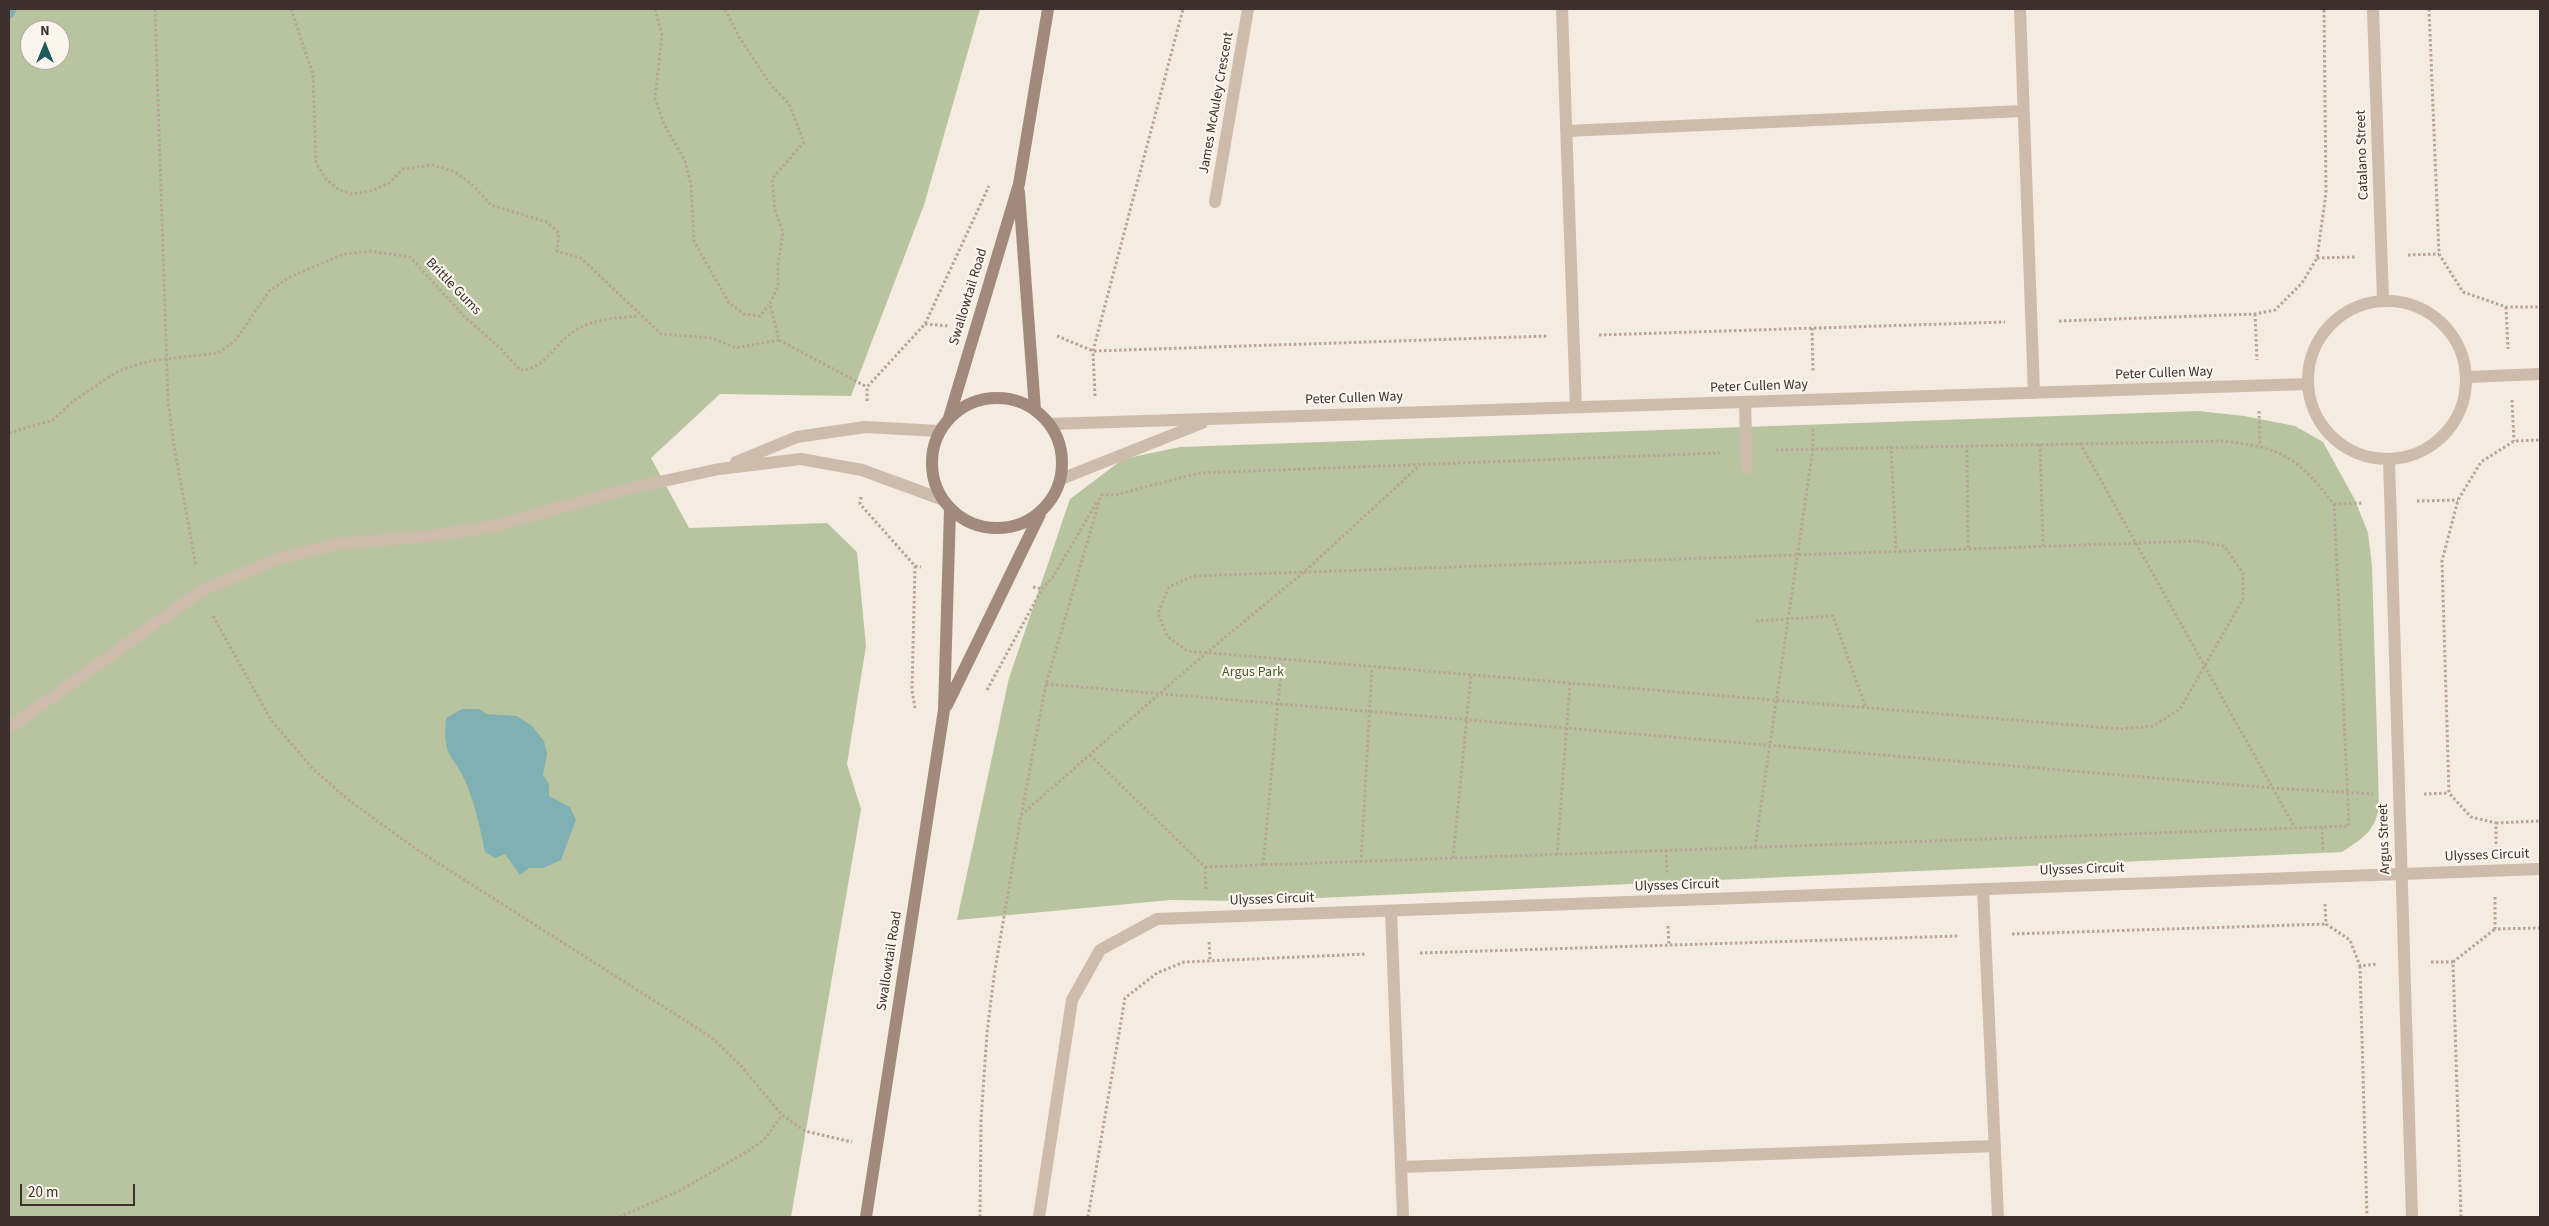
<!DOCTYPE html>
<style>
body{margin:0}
#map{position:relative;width:2549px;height:1226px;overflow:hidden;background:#f4ebe1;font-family:"Source Sans 3",sans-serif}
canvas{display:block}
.frame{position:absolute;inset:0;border:10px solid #3b302b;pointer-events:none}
.north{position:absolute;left:20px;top:20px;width:50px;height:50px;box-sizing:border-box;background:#fbf5ee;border:1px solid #aea6a0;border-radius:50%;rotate:0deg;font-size:14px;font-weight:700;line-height:20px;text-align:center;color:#3b302b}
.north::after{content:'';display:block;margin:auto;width:18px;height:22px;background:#1f5a5e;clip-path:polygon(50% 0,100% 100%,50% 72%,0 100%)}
.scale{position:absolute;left:20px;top:1184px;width:115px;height:22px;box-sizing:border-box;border:2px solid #3b302b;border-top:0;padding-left:6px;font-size:15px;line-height:18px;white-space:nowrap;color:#3b302b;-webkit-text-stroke:4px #fbf5ee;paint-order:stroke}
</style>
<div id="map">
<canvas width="2549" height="1226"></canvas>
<div class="frame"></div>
<div class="north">N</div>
<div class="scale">20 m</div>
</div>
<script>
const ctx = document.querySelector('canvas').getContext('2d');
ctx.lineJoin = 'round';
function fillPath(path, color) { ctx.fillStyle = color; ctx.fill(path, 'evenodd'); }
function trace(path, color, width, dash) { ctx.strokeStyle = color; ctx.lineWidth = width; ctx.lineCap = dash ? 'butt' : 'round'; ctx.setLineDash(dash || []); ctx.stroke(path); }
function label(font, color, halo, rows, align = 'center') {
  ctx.font = font + ' "Source Sans 3",sans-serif'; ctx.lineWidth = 4.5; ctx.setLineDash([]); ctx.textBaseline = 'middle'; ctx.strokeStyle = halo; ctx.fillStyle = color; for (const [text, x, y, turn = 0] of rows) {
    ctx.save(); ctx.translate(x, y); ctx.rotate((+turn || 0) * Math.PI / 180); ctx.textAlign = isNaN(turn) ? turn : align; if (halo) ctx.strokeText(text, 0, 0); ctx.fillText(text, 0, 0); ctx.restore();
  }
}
fillPath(new Path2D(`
 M9,9H980L924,205L851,396L720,394L651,458L689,528L827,523L857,552L866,646L847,764L861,809L791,1217H9ZM30,30H60V60H30Z
 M2198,411L2244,416L2295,426L2323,442L2355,500L2368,533L2372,566L2379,806C2375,832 2363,838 2342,852L1251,901L1170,900L957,920L1009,678L1070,499L1123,459L1180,447Z`), '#b8c4a0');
fillPath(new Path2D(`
 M462,709H479L486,714L517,716L532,726L544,741L547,754L543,775L549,784V796L570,807L576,820L561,860L543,868H529L520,875L505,854L495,858L485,852C481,831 475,806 467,785C454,753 442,760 446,718Z`), '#7fb0b2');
trace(new Path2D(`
 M9,13L11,9`), '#7fb0b2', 11);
trace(new Path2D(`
 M155,9L168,400L174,446L196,566
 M291,9L313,74L316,163L326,179L339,190L351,194L371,191L389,183L403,169L433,165L455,172L474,186L491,205L547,222L559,233L557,251L581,258L661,334L712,338L736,348L779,340L770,304L778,285V263L783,233L775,210L772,179L804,142L789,104L771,85L739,37L725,9
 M655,9L662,35L655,99L664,124L685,161L691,185L694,241L729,303L744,314L760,316L769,305
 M2429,9L2439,254L2463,292L2506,307H2540
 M2408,255L2439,254
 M2317,258L2356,257
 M2506,307L2508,349
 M2255,314L2257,360
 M2059,321L2255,314L2275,310L2302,283L2317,258L2326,193L2324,9
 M925,324L949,326
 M1812,328L1813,373
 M1599,335L2005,322
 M1057,336L1093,351L1548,336
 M779,340L867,387
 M1095,396L1093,351L1183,9
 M2512,400L2514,441
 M867,401V387L925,324L989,186
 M2259,411L2260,445
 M9,433L53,420L72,402L118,371L150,361L218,353L235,341L269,291L290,277L344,254L370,251L410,257L464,316L502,350L520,370C543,370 553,347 569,335C588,319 615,318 639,316
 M2080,443L2295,828
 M2040,444L2043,546
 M1967,445L1968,548
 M1891,446L1896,551
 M1101,495H1115L1199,473L1720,453
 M861,497L860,504L915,566L921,567
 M2417,501L2458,500
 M2334,504L2363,503
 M2197,541L2224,546L2243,573V599L2180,709L2153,726L2121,729L1187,651L1167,636L1158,613L1169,587L1193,576Z
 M915,566L912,690L915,708
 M1033,587L1042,589
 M213,616L271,720L313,769L350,801L416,849L711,1037L741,1066L782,1115L805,1131L852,1142
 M1756,621L1833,616L1866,708
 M1046,684L2273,788L2373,794
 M987,690L1042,589L1053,577L1098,500
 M1090,755L1205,867L1206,891
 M2424,794L2449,793
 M1021,815L1206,653L1304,572L1420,465
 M2496,823L2540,821
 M2322,827L2323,850
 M2496,844V823L2471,817L2449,793L2442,561L2458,500L2481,462L2514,441L2540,440
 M1755,847L1813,448V427
 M1666,850L1667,875
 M1557,855L1570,683
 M1453,858L1471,675
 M1361,862L1372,667
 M1263,865L1282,660
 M1205,867L2349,826L2334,504C2297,457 2283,448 2224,441L1773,450
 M2495,897V929L2540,928
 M2325,904L2326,924L2350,940L2360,966L2377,964
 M1668,926L1669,945
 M2012,934L2326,924
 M1209,942L1210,959
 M1420,953L1958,936
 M2431,962H2453
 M2360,966L2367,1217
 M619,1217L681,1190L748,1151L764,1140L782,1115
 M980,1217L981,1120L987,1033L994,976L1021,816L1046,684L1101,495
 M1088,1217L1125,998L1157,973L1184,962L1366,954
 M2461,1217L2453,962L2495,929`), '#b9a596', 3, [2.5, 2.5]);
trace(new Path2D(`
 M1562,9L1576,407
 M2020,9L2034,393
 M1566,131L2023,111
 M1745,402L1747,468
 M736,462L797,437L865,427L939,431
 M9,728L201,591L277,559L337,544L439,535L494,526L627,489L719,469L801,459L862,470L941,499
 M1983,889L1998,1217
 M1391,911L1403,1217
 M1401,1167L1995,1146`), '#cdbbac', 12);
trace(new Path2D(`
 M2373,9L2383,300
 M1215,202L1248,9
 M2308 380a79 79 0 1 1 158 0a79 79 0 1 1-158 0Z
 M2467,377L2540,374
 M1050,424L2307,384
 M2389,459L2412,1217
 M1061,479L1202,423
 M1039,1217L1072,1000L1100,950L1157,919L2540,869`), '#cdbbac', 12);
trace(new Path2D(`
 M1019,192L1035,410
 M932 463a65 65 0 1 1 130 0a65 65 0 1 1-130 0Z
 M949,418L1019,184L1048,9
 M947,705L1040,514
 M866,1217L944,710L950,510`), '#a18a7d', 12);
label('14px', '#3b302b', '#fbf5ee', [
 ["James McAuley Crescent",1217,103,-80],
 ["Catalano Street",2363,155,-92],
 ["Brittle Gums",453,287,46],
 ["Swallowtail Road",969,297,-73],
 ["Peter Cullen Way",2164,374,-2],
 ["Peter Cullen Way",1759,387,-2],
 ["Peter Cullen Way",1354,399,-2],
 ["Argus Street",2385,839,-92],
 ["Ulysses Circuit",2487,856,-2],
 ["Ulysses Circuit",2082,870,-2],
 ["Ulysses Circuit",1677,886,-2],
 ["Ulysses Circuit",1272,900,-2],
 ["Swallowtail Road",890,961,-81]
]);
label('14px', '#4a5a2e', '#fbf5ee', [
 ["Argus Park",1253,673]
]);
</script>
